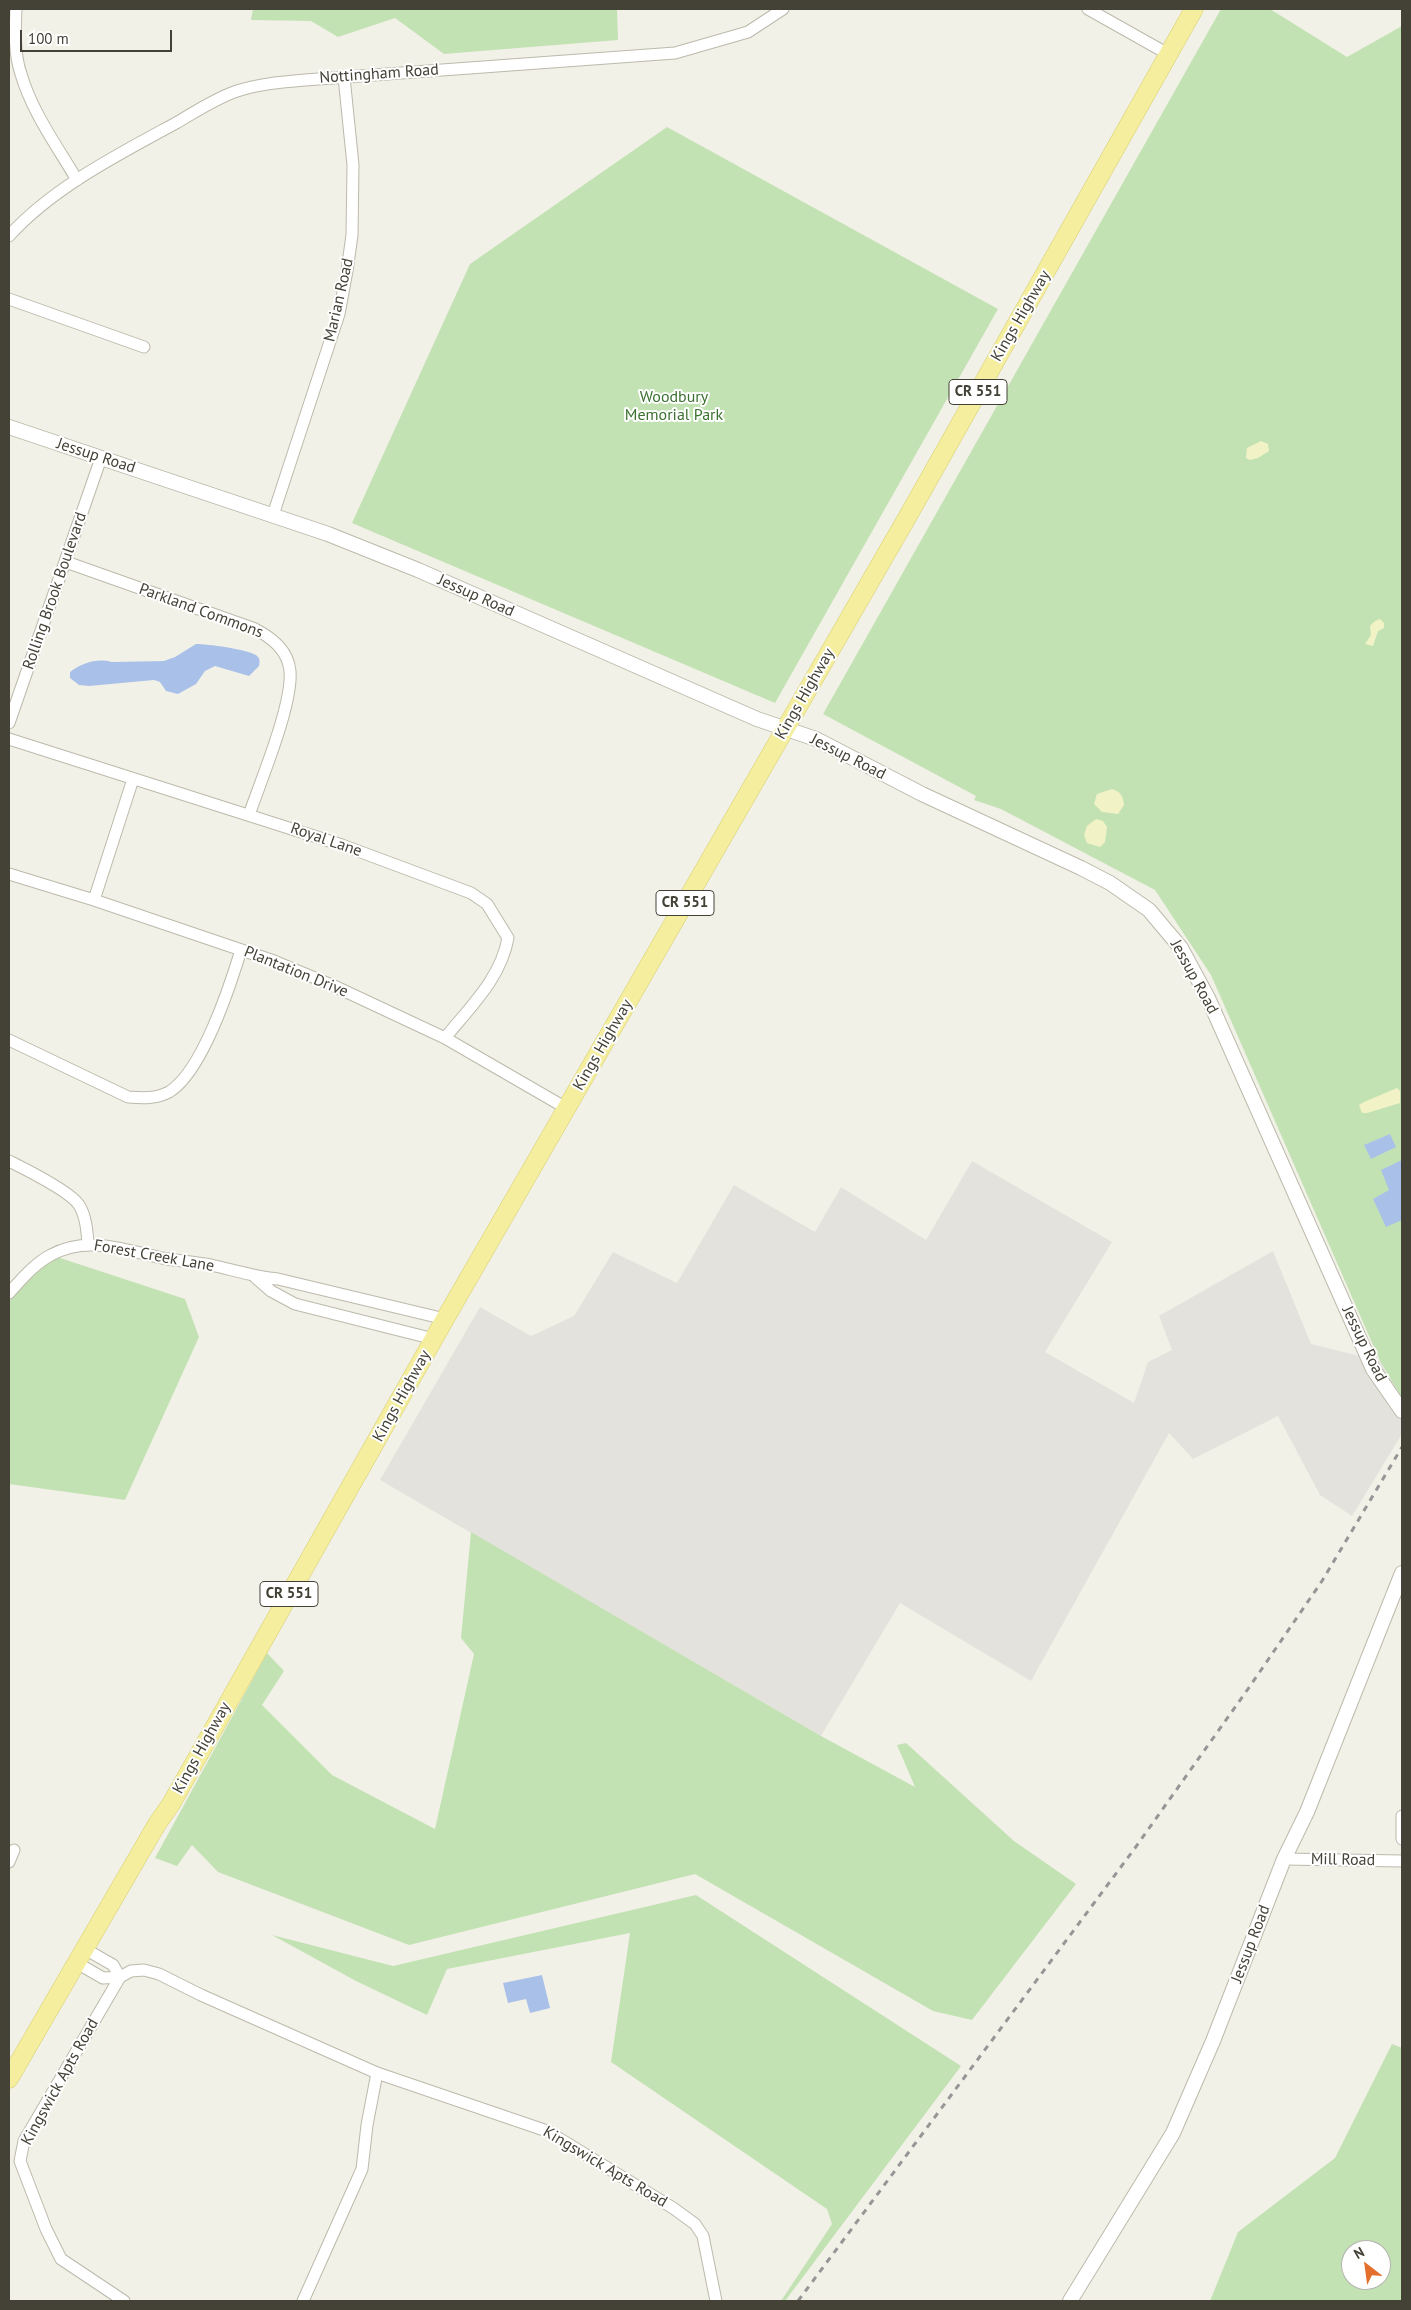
<!DOCTYPE html>
<style>
body{margin:0}
#map{position:relative;width:1411px;height:2310px;overflow:hidden;background:#f2f1e7;font-family:"PT Sans",sans-serif}
canvas{display:block}
.frame{position:absolute;inset:0;border:10px solid #444237;pointer-events:none}
.north{position:absolute;left:1341px;top:2240px;width:50px;height:50px;box-sizing:border-box;background:#fff;border:1px solid #b4b3af;border-radius:50%;rotate:330deg;font-size:14px;font-weight:700;line-height:20px;text-align:center;color:#444237}
.north::after{content:'';display:block;margin:auto;width:18px;height:22px;background:#e46f2c;clip-path:polygon(50% 0,100% 100%,50% 72%,0 100%)}
.scale{position:absolute;left:20px;top:30px;width:152px;height:22px;box-sizing:border-box;border:2px solid #444237;border-top:0;padding-left:6px;font-size:15px;line-height:18px;white-space:nowrap;color:#444237;-webkit-text-stroke:4px #fff;paint-order:stroke}
</style>
<div id="map">
<canvas width="1411" height="2310"></canvas>
<div class="frame"></div>
<div class="north">N</div>
<div class="scale">100 m</div>
</div>
<script>
const ctx = document.querySelector('canvas').getContext('2d');
ctx.lineJoin = 'round';
function fillPath(path, color) { ctx.fillStyle = color; ctx.fill(path, 'evenodd'); }
function trace(path, color, width, dash) { ctx.strokeStyle = color; ctx.lineWidth = width; ctx.lineCap = dash ? 'butt' : 'round'; ctx.setLineDash(dash || []); ctx.stroke(path); }
function label(font, color, halo, rows, align = 'center') {
  ctx.font = font + ' "PT Sans",sans-serif'; ctx.lineWidth = 4; ctx.setLineDash([]); ctx.textBaseline = 'middle'; ctx.strokeStyle = halo; ctx.fillStyle = color; for (const [text, x, y, turn = 0] of rows) {
    ctx.save(); ctx.translate(x, y); ctx.rotate((+turn || 0) * Math.PI / 180); ctx.textAlign = isNaN(turn) ? turn : align; if (halo) ctx.strokeText(text, 0, 0); ctx.fillText(text, 0, 0); ctx.restore();
  }
}
fillPath(new Path2D(`
 M972,1161L1112,1242L1045,1352L1134,1403L1148,1362L1172,1350L1159,1316L1273,1251L1311,1344L1380,1361L1402,1398V1434L1352,1516L1320,1495L1278,1416L1193,1459L1169,1433L1031,1681L900,1603L821,1736L380,1480L480,1307L531,1336L574,1316L613,1252L677,1283L734,1185L815,1232L841,1187L926,1240Z`), '#e4e2dc');
fillPath(new Path2D(`
 M253,9H617L618,40L444,54L395,18L338,37L311,21L251,20Z
 M1221,9H1270L1347,57L1402,26V1398L1380,1361L1211,975L1155,890L1001,809L974,800L976,796L823,714Z
 M667,127L998,309L775,703L352,523L470,264Z
 M48,1254L185,1299L199,1337L125,1500L9,1484V1293Z
 M471,1532L821,1736L915,1787L897,1745L906,1743L1014,1841L1076,1884L972,2020L933,2011L695,1874L409,1945L218,1872L192,1845L177,1866L155,1858L267,1653L284,1671L262,1705L332,1775L435,1829L474,1654L461,1638Z
 M696,1895L961,2066L785,2301H781L832,2224L827,2209L611,2062L630,1933L447,1969L427,2015L356,1981L272,1935L393,1966Z
 M1392,2044L1402,2048V2301H1210L1238,2232L1335,2158ZM1351,2250H1381V2280H1351Z`), '#c3e2b4');
fillPath(new Path2D(`
 M1261,441L1268,444L1269,451L1258,458L1250,460L1246,458L1247,448Z
 M1380,619L1384,623V628L1378,631L1373,646L1365,644L1371,635L1370,626L1375,621Z
 M1112,789C1121,792 1123,796 1124,805L1118,814L1102,812L1094,804L1097,794Z
 M1096,819L1103,821L1107,827L1105,842L1100,847L1087,843L1084,835L1087,826Z
 M1397,1088L1400,1091V1103L1367,1113H1362L1359,1105L1364,1102Z`), '#f2f2c7');
fillPath(new Path2D(`
 M196,644C208,644 245,649 256,655C260,658 260,661 259,666L249,676L215,666L205,671L196,684L178,694L166,691L160,682L154,680L89,686L79,685L70,678V672C82,663 97,658 112,662L164,661L175,657Z
 M1390,1134L1396,1147L1371,1159L1364,1145Z
 M1402,1160V1220L1386,1227L1373,1199L1389,1190L1381,1170Z
 M542,1975L550,2008L530,2013L526,1999L508,2003L503,1983Z`), '#a9c1e9');
const minor = new Path2D(`
 M16,9C15,30 14,54 21,74C32,112 57,146 77,180
 M1088,9L1168,54
 M9,236C52,188 119,154 176,123C195,112 216,98 237,91C259,84 281,82 305,80L675,53L748,32L783,9
 M9,299L144,347
 M273,515L339,314L347,271L352,235L353,165L344,77
 M66,562L255,629C272,638 288,650 290,671C293,704 261,780 249,815
 M9,723L101,458
 M9,739L342,845L471,893L487,904L508,938C501,978 470,1007 445,1038
 M9,874L94,900L274,961L334,986L445,1038L566,1108
 M94,900L133,779
 M9,1040L128,1097C142,1098 156,1099 169,1092C202,1072 230,986 241,950
 M9,1161C25,1169 70,1191 79,1205C86,1216 87,1231 88,1243
 M255,1277L271,1291L295,1304L434,1339
 M9,1293C21,1280 35,1263 51,1255C88,1235 124,1250 162,1258C178,1261 195,1262 211,1265C234,1270 255,1277 278,1279L445,1319
 M1402,1816V1839
 M1284,1859L1402,1861
 M9,1862L14,1850
 M77,1963L103,1978L120,1977L113,1965L85,1949
 M124,2301L61,2259L46,2229L20,2161L24,2141L120,1977L131,1971L144,1970L159,1974L201,1995L377,2073L547,2131L673,2208L695,2224L703,2236L716,2301
 M303,2301L362,2169L367,2125L377,2073`);
const tertiary = new Path2D(`
 M9,427L328,534L418,570L757,719L816,739L922,794L1081,868L1110,883L1149,910L1181,948L1208,998L1373,1369L1402,1411
 M1070,2301L1173,2133L1213,2041L1284,1859L1307,1812L1402,1573`);
const primary = new Path2D(`
 M9,2079L157,1824L171,1804L445,1319L912,509L1194,9`);
trace(minor, '#bcbaab', 13);
trace(tertiary, '#bcbaab', 16);
trace(primary, '#d7ce70', 19);
trace(minor, '#fff', 11);
trace(tertiary, '#fff', 14);
trace(primary, '#f4ee9e', 18);
trace(new Path2D(`
 M798,2301L1135,1848L1248,1689L1322,1581L1402,1447`), '#969696', 3, [6, 6]);
for (const [x, y, w] of [
 [978,392,58],
 [685,903,58],
 [289,1594,58]
]) { const box = new Path2D(); box.roundRect(x - w / 2, y - 12.5, w, 25, 4); ctx.fillStyle = '#fff'; ctx.fill(box); trace(box, '#444237', 1); }
label('bold 15px', '#444237', null, [
 ["CR 551",978,392],
 ["CR 551",685,903],
 ["CR 551",289,1594]
]);
label('16px', '#444237', '#fff', [
 ["Nottingham Road",379,74,-4],
 ["Marian Road",339,300,-77],
 ["Kings Highway",1021,316,-60],
 ["Jessup Road",96,456,18],
 ["Rolling Brook Boulevard",55,591,-71],
 ["Jessup Road",476,596,24],
 ["Parkland Commons",201,611,20],
 ["Kings Highway",805,694,-60],
 ["Jessup Road",848,757,27],
 ["Royal Lane",326,840,19],
 ["Plantation Drive",296,972,22],
 ["Jessup Road",1194,977,61],
 ["Kings Highway",603,1045,-60],
 ["Forest Creek Lane",154,1256,10],
 ["Jessup Road",1364,1344,64],
 ["Kings Highway",402,1396,-61],
 ["Kings Highway",202,1748,-61],
 ["Mill Road",1343,1860,1],
 ["Jessup Road",1251,1944,-69],
 ["Kingswick Apts Road",60,2082,-61],
 ["Kingswick Apts Road",605,2167,31]
]);
label('16px', '#3b7030', '#fff', [
 ["Woodbury",674,397],
 ["Memorial Park",674,415]
]);
</script>
